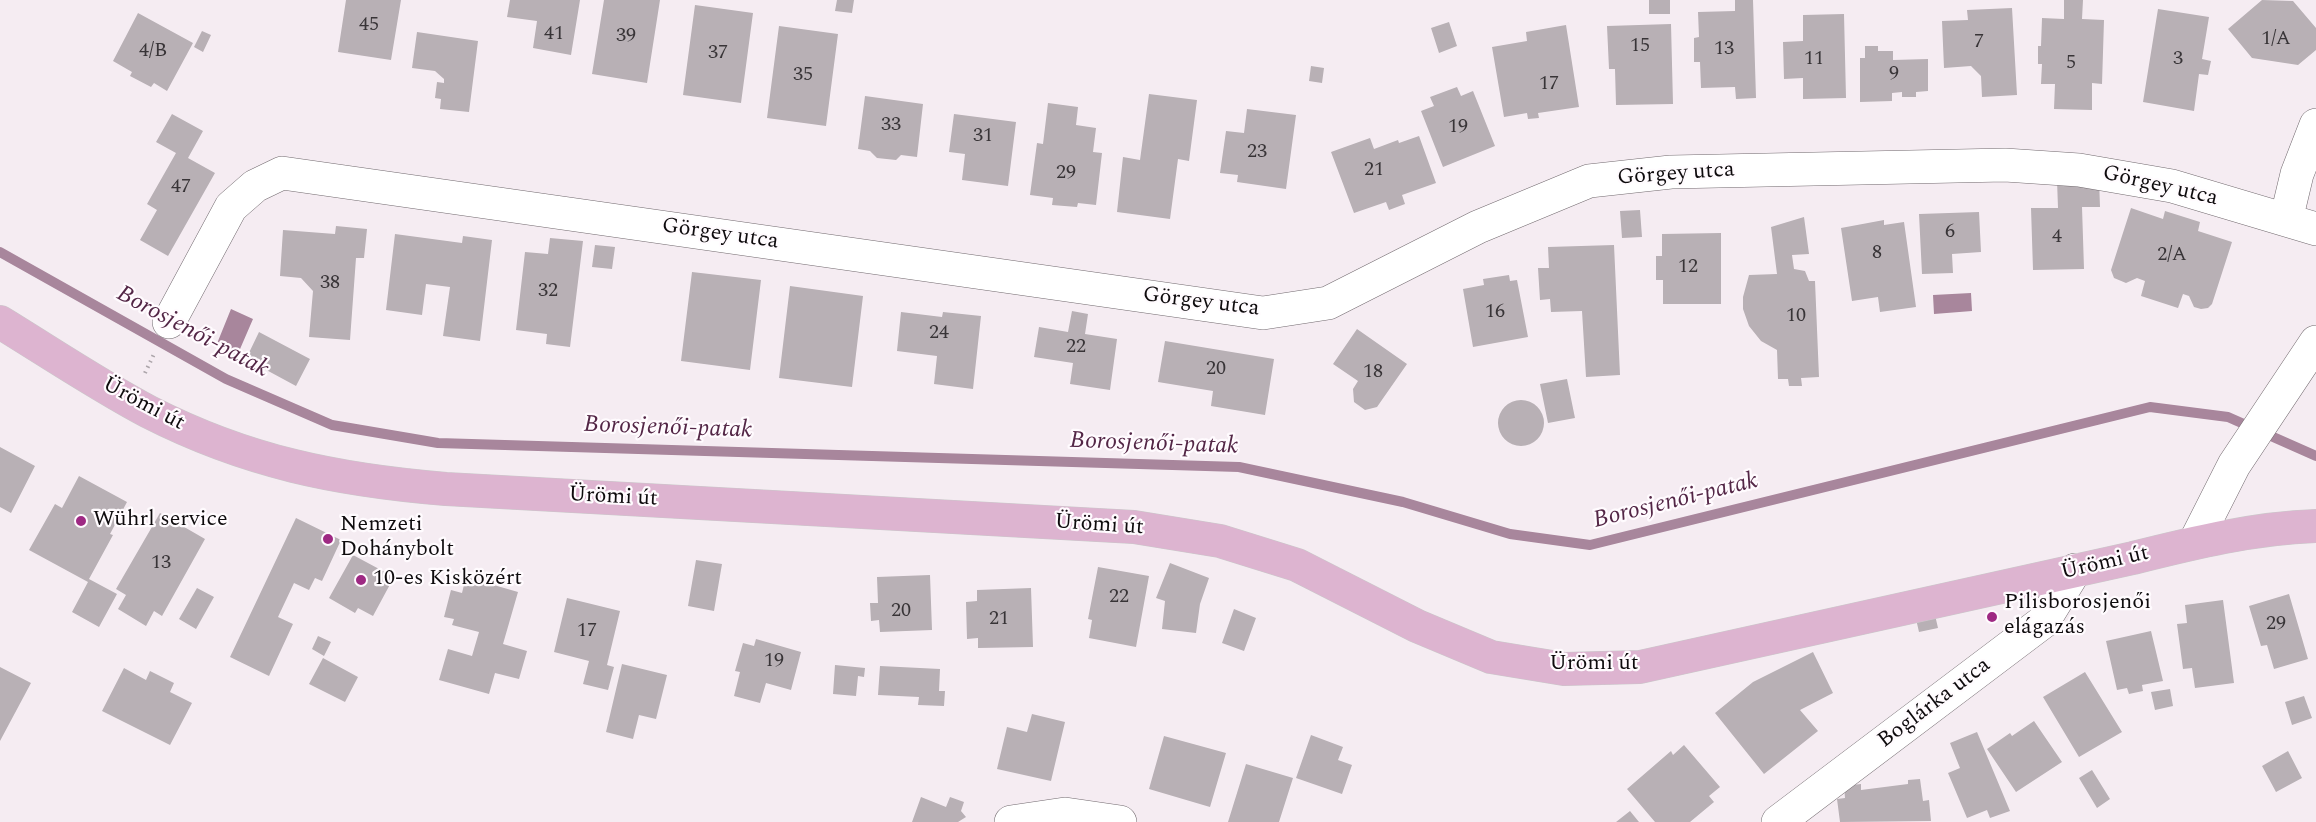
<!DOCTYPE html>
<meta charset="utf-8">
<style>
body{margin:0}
canvas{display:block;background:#f5ecf2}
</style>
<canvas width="2316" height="822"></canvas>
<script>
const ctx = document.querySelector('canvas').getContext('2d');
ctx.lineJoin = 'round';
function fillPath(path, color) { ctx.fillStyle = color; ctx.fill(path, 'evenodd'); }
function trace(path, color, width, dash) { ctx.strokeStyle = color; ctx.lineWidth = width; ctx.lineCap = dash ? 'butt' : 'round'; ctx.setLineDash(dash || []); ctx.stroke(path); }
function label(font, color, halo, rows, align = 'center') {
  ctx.font = font + ' Spectral,serif'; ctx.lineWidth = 4.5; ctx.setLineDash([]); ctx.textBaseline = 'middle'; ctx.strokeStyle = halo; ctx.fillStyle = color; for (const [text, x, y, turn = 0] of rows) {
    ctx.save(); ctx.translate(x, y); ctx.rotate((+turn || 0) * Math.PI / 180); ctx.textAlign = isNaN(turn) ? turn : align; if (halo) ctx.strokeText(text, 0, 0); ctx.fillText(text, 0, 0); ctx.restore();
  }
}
fillPath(new Path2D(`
 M1971,293L1972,311L1934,314L1933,295Z
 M231,309L253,319L237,356L216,346Z`), '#a8869c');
trace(new Path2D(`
 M0,252L226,379L332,425L438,443L1239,467L1403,502L1510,534L1590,545L2150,407L2228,417L2316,456`), '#a8869c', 10);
fillPath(new Path2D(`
 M346,0H401L391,60L338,52Z
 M510,0H580L571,55L533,48L537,21L507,17Z
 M604,0H660L647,83L592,74Z
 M837,0H854L852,13L835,11Z
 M1649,0H1670V14H1649Z
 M1735,0H1753L1756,98L1736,99L1735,87L1701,88L1700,62H1694V38L1699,37L1698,12L1735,11Z
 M2064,0H2083L2082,19L2104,20L2102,84L2092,83V110L2054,109L2055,84H2041L2042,64H2038V46H2041L2042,18L2064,19Z
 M2262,0L2293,1L2316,28V50L2298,65L2252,58L2228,29Z
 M695,5L753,13L741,103L683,95Z
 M2012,8L2017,95L1982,97L1981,76L1971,66L1944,68L1942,21L1968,20L1967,10Z
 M2158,9L2209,17L2202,59L2211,61L2208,75L2199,74L2194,111L2143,102Z
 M138,13L193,43L167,91L154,83L151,87L130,76L132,72L113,61Z
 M1844,14L1846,98L1803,99V78L1784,79L1783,42L1803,41V15Z
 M1449,22L1457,46L1439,53L1431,28Z
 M1671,24L1673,104L1616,105L1615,69H1609L1607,26Z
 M1566,25L1579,107L1538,113L1539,118L1528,119L1527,113L1504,117L1492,47L1527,41L1526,32Z
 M779,26L838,34L826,126L767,118Z
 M202,31L211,35L203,52L194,47Z
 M417,32L478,41L469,112L440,109L441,99L435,98L437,82L444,83V79L435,71L412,68Z
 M1865,46H1878V51H1893V60L1928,59V91L1916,92V97H1902V92L1892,93V101L1860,102V58H1865Z
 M1311,66L1324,68L1322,83L1309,81Z
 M1457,87L1461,96L1473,91L1495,146L1443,167L1421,111L1434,106L1430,97Z
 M1149,94L1197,100L1189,161L1178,159L1170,219L1117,212L1123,157L1140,160Z
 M865,96L923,104L917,157L901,155L896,160L877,158L870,151L858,149Z
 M1048,103L1078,107L1076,125L1096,128L1093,152L1102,153L1096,205L1078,203L1077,207L1052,205L1053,198L1030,195L1037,143L1043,144Z
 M1247,109L1296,115L1286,189L1237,182L1238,175L1220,173L1226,131L1244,133Z
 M172,114L203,131L188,158L215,173L168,256L140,240L157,210L147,204L176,153L156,142Z
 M954,114L1016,122L1008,186L962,180L965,154L949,152Z
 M1419,136L1436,183L1402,195L1405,204L1389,210L1386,202L1354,213L1331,152L1370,138L1374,149L1398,140L1399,143Z
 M2099,179L2100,207H2082L2084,269L2033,270L2031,208H2058L2057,180Z
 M2131,208L2163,219L2165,211L2200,222L2198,231L2232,242L2212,304L2208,308L2201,309L2194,307L2189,296L2183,294L2178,308L2141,296L2145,281L2137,278L2126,283L2114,278L2111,270Z
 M1640,210L1642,237L1622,238L1620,211Z
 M1979,212L1981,252L1952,254L1953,273L1922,274L1919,214Z
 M1804,217L1809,254L1792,255L1794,269L1805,271L1809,281H1815L1819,377L1801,378L1802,386H1789L1788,379H1778L1777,350L1761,341L1749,326L1743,309V297L1749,275L1777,274L1771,227Z
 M1884,220V225L1904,222L1916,307L1880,312L1878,297L1852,301L1841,228Z
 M336,226L367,229L364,258H356L350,340L309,337L313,291L301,278L280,276L283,230L335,234Z
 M1721,233V304H1663V280H1656V256H1662V234Z
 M395,234L462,243L463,236L492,240L480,341L443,336L450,287L426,284L422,315L386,310Z
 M550,238L583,241L570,347L546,344L547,334L516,330L525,252L548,254Z
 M595,245L615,247L612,269L592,267Z
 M1614,245L1620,375L1586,377L1582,311L1551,312L1550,299L1540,300L1538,268H1549L1548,247Z
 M692,272L761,280L750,370L681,361Z
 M1509,275L1510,281L1517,280L1528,337L1473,347L1463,289L1484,285L1483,279Z
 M790,286L863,296L852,387L779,378Z
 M1072,311L1088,314L1085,334L1117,339L1110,390L1070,384L1073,363L1034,357L1039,327L1068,332Z
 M901,312L942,317L943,312L981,316L973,389L934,384L937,356L897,351Z
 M1357,329L1407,364L1377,407L1365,410L1354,402L1353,389L1358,381L1333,364Z
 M259,332L310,359L296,386L246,359Z
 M1165,341L1274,359L1265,415L1211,406L1213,391L1158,382Z
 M1567,379L1575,418L1548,423L1540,384Z
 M1498 423a23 23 0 1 1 46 0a23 23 0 1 1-46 0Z
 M0,447L35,466L11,513L0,507Z
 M79,476L127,502L110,534L113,535L89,579L117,594L99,627L72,612L88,582L29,550L55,504L62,508Z
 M160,513L205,539L162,616L154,611L146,626L118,609L126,595L116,589Z
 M296,518L341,540L322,581L315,578L309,590L294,583L278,617L293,624L269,676L230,657Z
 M353,555L394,577L373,616L358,608L355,613L329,598Z
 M696,560L722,564L714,611L688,606Z
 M1170,563L1209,578L1200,604L1196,633L1162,629L1165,601L1156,598Z
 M1098,567L1149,576L1136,647L1089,638L1092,620L1088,619Z
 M930,575L932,630L880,632L879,620L871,621L870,603H878L877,577Z
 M466,577L518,592L503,644L527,651L519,679L495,673L489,694L439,680L448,649L472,656L479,632L452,625L454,619L444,617L451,590L462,593Z
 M197,588L214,597L196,629L179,619Z
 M1031,588L1033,647L978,648V638L967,639L966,602L977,601V590Z
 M2289,594L2308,659L2274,669L2267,645L2261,646L2249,606Z
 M567,598L620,611L607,665L614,667L608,690L583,684L589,661L554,652Z
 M2223,600L2234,683L2195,688L2192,668L2183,669L2177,624L2187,623L2185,605Z
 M1234,609L1256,618L1244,651L1222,643Z
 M1935,615L1938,628L1919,632L1916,619Z
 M2151,631L2163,681L2142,685L2143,691L2129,694L2127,688L2117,690L2106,641Z
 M318,636L331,642L324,656L312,649Z
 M756,639L801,652L791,690L766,683L760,703L734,696L740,672L735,671L743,643L754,646Z
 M1813,652L1833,693L1800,710L1818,731L1764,774L1715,713L1753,682Z
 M323,658L358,677L345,702L309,684Z
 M622,664L667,675L656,719L639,715L633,739L606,732Z
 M835,665L865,668L864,677L858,676L856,696L833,694Z
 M880,666L940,669L939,691H945L944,706L918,705L919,697L878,695Z
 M0,667L31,683L0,741Z
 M124,668L146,680L150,671L174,683L170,692L192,703L170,745L102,711Z
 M2085,672L2122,732L2079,757L2043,697Z
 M2170,689L2173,706L2155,710L2151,692Z
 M2304,696L2312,718L2292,725L2285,702Z
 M1032,714L1065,722L1051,781L997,769L1007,727L1027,732Z
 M2034,721L2062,762L2016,792L1987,749L2010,733L2012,736Z
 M1977,732L2010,811L1990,818L1987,810L1967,818L1948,773L1960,768L1950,743Z
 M1311,735L1343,747L1338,760L1352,765L1342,794L1296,778Z
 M1164,736L1226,753L1210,807L1149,789Z
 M1684,745L1720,787L1709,796L1714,802L1690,822H1655L1627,789L1671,751L1673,755Z
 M2288,751L2302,778L2276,792L2262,766Z
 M1246,764L1293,778L1279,822H1228Z
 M2092,770L2110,799L2097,808L2079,778Z
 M1920,779L1923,801L1929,800L1931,821L1840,822L1837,799L1845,798L1844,786L1861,784V790L1908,784V780Z
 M921,797L946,807L950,797L964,802L961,811L966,817L958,822H912Z
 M1630,811L1639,822H1616Z`), '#b8b0b5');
const minor = new Path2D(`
 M2286,220L2297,174L2316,125
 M169,322L231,207L255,186L282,173L1263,313L1328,303L1478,227L1589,181L1671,172L2005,165L2079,170L2172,186L2316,229
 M2195,542L2234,465L2316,342
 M1011,822L1065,814L1120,822
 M1778,822L2043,622L2075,570`);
const major = new Path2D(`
 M0,322C49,352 98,385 149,412C247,462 337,480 446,489L1134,527L1220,541L1297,565L1417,626L1491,657L1564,669L1640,667L2133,558C2193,543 2254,528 2316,526`);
trace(minor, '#726a6f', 34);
trace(major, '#cac9ca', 34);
trace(new Path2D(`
 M145,373L155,352`), '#aca5aa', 4, [1.5, 4.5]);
trace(minor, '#fff', 33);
trace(major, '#ddb4d0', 33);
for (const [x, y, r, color] of [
 [81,521,6,"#9e2983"],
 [328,539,6,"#9e2983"],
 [361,580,6,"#9e2983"],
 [1992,617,6,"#9e2983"]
]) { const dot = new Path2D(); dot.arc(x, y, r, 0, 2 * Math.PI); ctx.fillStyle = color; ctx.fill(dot); trace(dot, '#fffbfe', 2); }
label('20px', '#383437', null, [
 ["45",369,26],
 ["41",554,35],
 ["39",626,37],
 ["1/A",2276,40],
 ["7",1979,43],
 ["15",1640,47],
 ["13",1724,50],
 ["4/B",153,52],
 ["37",718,54],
 ["11",1814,60],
 ["3",2178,60],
 ["5",2071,64],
 ["9",1894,75],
 ["35",803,76],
 ["17",1549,85],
 ["33",891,126],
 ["19",1458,128],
 ["31",983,137],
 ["23",1257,153],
 ["21",1374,171],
 ["29",1066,174],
 ["47",181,188],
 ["6",1950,233],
 ["4",2057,238],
 ["8",1877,254],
 ["2/A",2172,256],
 ["12",1688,268],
 ["38",330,284],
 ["32",548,292],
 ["16",1495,313],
 ["10",1796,317],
 ["24",939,334],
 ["22",1076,348],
 ["20",1216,370],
 ["18",1373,373],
 ["13",161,564],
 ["22",1119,598],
 ["20",901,612],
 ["21",999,620],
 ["29",2276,625],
 ["17",587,632],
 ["19",774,662]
]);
label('22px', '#0e0b0d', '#fffbfe', [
 ["Görgey utca",1676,175,-4],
 ["Görgey utca",2160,187,13],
 ["Görgey utca",720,235,8],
 ["Görgey utca",1201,303,7],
 ["Ürömi út",143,405,28],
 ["Ürömi út",613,498,3],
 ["Ürömi út",1099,526,4],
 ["Ürömi út",2105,564,-13],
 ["Ürömi út",1594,665],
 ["Boglárka utca",1935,704,-37]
]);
label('22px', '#0e0b0d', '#fffbfe', [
 ["Wührl service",93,521],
 ["Nemzeti",340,526],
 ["Dohánybolt",340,551],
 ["10-es Kisközért",373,580],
 ["Pilisborosjenői",2004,604],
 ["elágazás",2004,629]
], 'left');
label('italic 24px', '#532646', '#fffbfe', [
 ["Borosjenői-patak",192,333,28],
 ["Borosjenői-patak",668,429,2],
 ["Borosjenői-patak",1154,445,2],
 ["Borosjenői-patak",1676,502,-14]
]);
</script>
